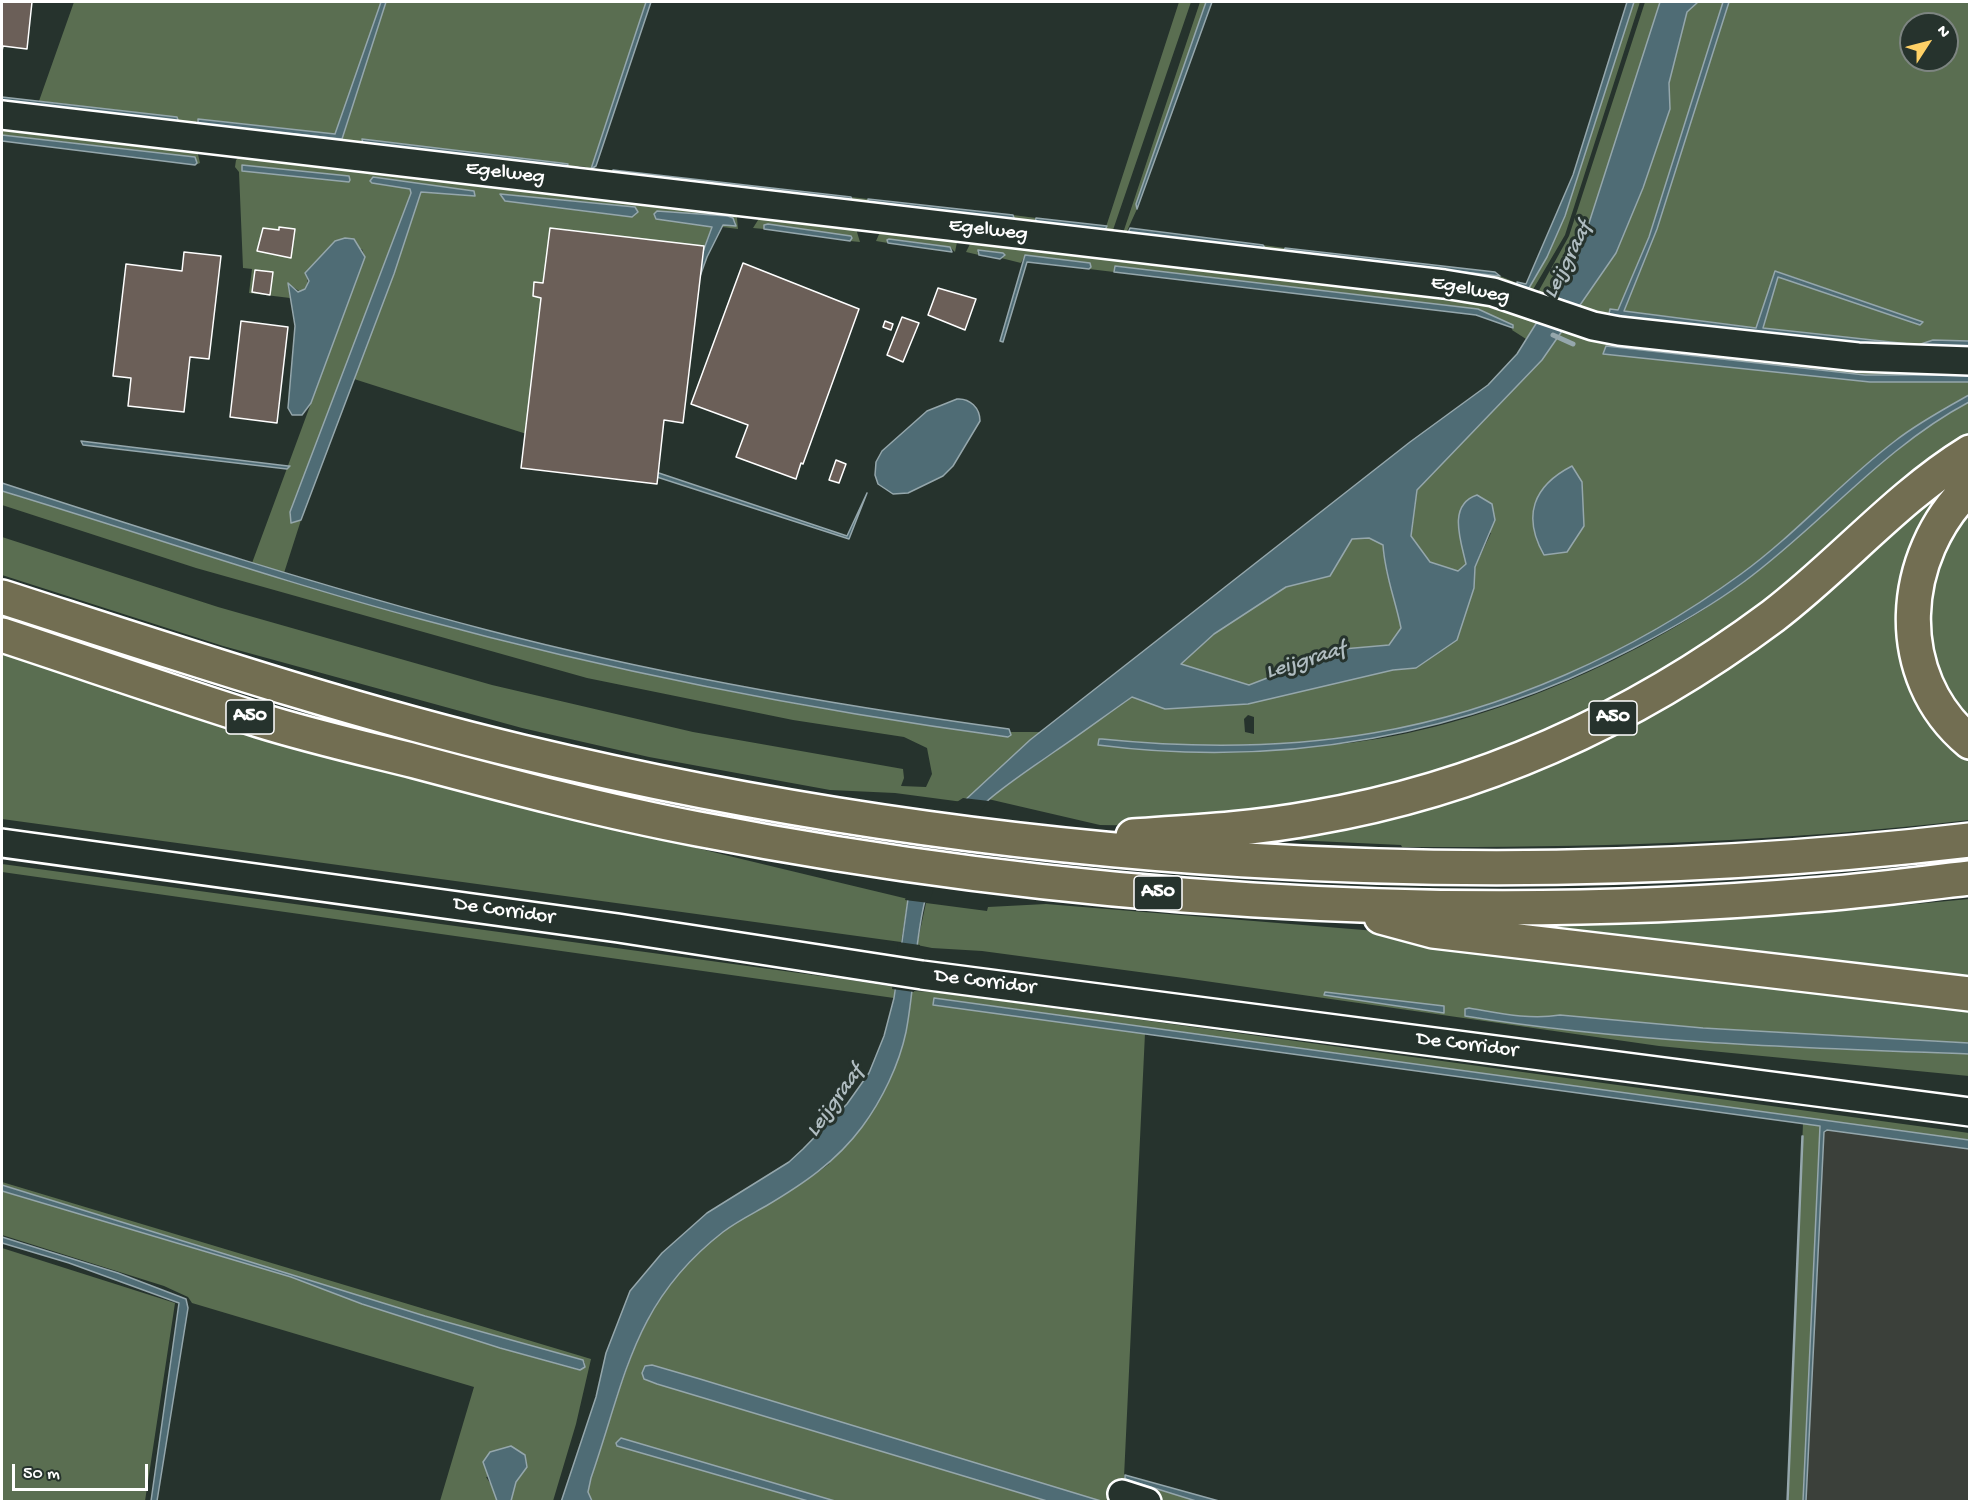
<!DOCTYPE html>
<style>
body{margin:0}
#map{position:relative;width:1971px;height:1503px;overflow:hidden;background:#26332d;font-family:"Gochi Hand",sans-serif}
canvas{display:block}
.frame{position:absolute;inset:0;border:3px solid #fff;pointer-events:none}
.north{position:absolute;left:1899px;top:12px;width:60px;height:60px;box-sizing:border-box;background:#26332d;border:2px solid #7d8581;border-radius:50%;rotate:54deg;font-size:16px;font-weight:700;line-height:24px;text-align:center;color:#fff}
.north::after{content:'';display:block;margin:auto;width:21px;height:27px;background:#ffd166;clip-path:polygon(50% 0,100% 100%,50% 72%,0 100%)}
.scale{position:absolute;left:12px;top:1464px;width:136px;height:27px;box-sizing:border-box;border:3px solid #fff;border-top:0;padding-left:8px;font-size:18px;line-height:21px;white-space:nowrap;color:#fff;-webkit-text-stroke:4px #26332d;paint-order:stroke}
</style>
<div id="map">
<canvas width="1971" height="1503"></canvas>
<div class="frame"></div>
<div class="north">N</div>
<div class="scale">50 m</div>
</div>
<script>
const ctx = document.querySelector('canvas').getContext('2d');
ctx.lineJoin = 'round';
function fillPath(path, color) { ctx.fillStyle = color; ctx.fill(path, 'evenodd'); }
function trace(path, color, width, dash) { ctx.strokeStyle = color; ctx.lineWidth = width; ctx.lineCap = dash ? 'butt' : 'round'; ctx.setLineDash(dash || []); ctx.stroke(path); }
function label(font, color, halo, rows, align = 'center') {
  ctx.font = font + ' "Gochi Hand",sans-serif'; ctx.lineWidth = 6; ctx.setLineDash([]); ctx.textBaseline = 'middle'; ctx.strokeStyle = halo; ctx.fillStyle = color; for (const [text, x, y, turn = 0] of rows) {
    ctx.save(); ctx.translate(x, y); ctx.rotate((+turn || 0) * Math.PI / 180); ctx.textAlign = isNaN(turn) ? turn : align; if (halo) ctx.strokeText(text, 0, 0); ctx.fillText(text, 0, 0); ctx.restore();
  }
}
fillPath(new Path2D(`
 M1823,1122L1969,1143V1501L1806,1502Z`), '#3b403a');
fillPath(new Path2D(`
 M74,2H381L335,135L198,120L196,122L198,124L339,140L386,2H646L591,169L613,170L614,175L849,201L851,197L868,199L869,203L1011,220L1013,215L1036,218V223L1105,230L1179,2H1191L1113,230L1099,238L591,179L586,167L579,166L568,177L2,110V102L177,121L176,117L39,101ZM362,139L561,163L567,164V167L364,144Z
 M1200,2H1206L1136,204L1137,209L1127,231L1265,248L1263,245L1285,248L1283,252L1500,276L1529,288L1547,257L1565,216L1634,2H1640L1565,235L1531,293L1122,236Z
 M1645,2H1660C1628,102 1604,214 1549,304L1537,294L1569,236Z
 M1698,2H1723L1649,237L1618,310L1609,313L1923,350L1853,351L1574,312L1616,253L1643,188L1670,109L1669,83L1687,12Z
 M1729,2H1969V341L1933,340L1918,345L1762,328L1778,277L1920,324L1922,322L1776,271L1757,328L1624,311L1657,229ZM1911,24H1947V60H1911Z
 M2,120L197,150L200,163L195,165L197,163L137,150L2,135Z
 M248,149L736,208L738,229L722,227L723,225H736L735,221L728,216L657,211L654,214L656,219L712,226L627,466L354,379L421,192L475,195L473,191L373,178L372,183L410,189L411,193L290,512L291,523L301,520L284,573L252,563L365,257L362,249L307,276L308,286L301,292L288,284L290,298L249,293L252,269L243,268L239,172L235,167L236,160ZM500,194H501L635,207L632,217L505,201Z
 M765,209L853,219L860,242L850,241L852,238L764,225V229L753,228Z
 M884,223L959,232L955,252L950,247L889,239L888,243L876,241Z
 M975,234L1442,288L1540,317L1526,339L1512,330L1513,328L1478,309L1115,266L1114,272L1089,269L1091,267L1025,255L1021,263L977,252L979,255L966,252Z
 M1565,325L1969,368V375H1865L1605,346L1870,382H1969V395C1944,409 1919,424 1895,441C1880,452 1866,467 1851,480C1815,512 1780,545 1741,574C1634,652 1504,711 1373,733C1285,748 1191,748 1102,739H1099L1098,745C1148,745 1199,745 1249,745C1275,745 1302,747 1327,745C1465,735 1635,663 1745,581C1810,532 1864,468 1931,423C1943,415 1957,409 1969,402V444L1686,669L1422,788L1159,826L1100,825L988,799L1132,697L1165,709L1323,686L1393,670L1416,668L1474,588L1475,567L1491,533L1458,522L1466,564L1458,571L1430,562L1411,536L1417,490L1542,360ZM1248,715L1254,717V734L1245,732L1244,719Z
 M1957,468L1906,610L1969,751V820C1781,842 1592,848 1402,847L1401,845L1230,837L1620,722Z
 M2,491C141,533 279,581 420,619C614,672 809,710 1008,737L1011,732H1040L963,802L895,793L830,790L649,757L522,728L223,646L2,575V537L218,607L492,685L693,732L903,769L904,778L901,786L926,787L932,774L927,748L904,737L793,720L587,678L196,568L2,505Z
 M1969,496V730L1934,677L1922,588Z
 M1369,538L1383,545C1385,576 1395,598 1401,628L1389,645L1343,649L1249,685L1181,664L1214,634L1286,587L1330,576L1352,539Z
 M2,654C301,752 602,826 908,899L901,942L2,819Z
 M2,864L850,980L895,987L894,998L2,872Z
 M1969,899V987L1488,928L1797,915Z
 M926,903L987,911L988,907L1046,904L1376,931L1969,1000V1043L1703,1028L1560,1015C1529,1020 1499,1013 1469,1008L1465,1009V1016C1631,1043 1802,1048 1969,1054V1076L1659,1046L1184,978L982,951L932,948L917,945ZM1325,992L1406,1003L1444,1013L1325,995Z
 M911,991L937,992L1969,1133V1140L934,998L933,1005L1145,1033L1124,1477L1196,1501H1164L1123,1489L1134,1501H1101L652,1365L644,1379L1048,1501H835L621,1438L617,1446L808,1501L592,1502L588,1492L591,1478C624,1383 638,1292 725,1230C759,1206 797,1190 829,1164L910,1007Z
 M1803,1123L1821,1126L1803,1501L1788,1502Z
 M2,1182L591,1359L576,1424L553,1501H511L516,1482L527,1467L486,1477L496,1492L497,1501H440L474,1387L192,1303L188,1297L164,1286L2,1235V1191L291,1277L362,1304L500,1348L579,1370L585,1363L583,1360L425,1316L2,1185Z
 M2,1248L175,1303L145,1501H2Z`), '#5a6e51');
const water = new Path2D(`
 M381,2H386L342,139L198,124V119L335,134Z
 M646,2H651L596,166L591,169Z
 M1206,2H1212L1137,209L1136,204Z
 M1627,2H1634L1565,216L1547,257L1529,288L1517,286V282L1526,284L1573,175Z
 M1660,2H1698L1687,12L1669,83L1670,109L1643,188L1616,253L1542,360L1417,490L1411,536L1430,562L1458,571L1466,564C1461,541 1447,505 1477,495L1492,504L1495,520L1475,567L1474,588L1457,640L1416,668L1393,670L1248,704L1165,709L1132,697C1106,715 1081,734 1054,752C1016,779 976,803 949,843C913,897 918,971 906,1032C899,1065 882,1100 862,1127C836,1162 803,1184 766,1206C752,1214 736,1222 723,1232C633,1302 626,1377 591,1478L588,1492L592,1501L561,1502L596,1397L606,1353L630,1291L662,1253L707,1213L789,1162L803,1149L847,1104L869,1073L884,1036L894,998L908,899L963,802L1030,740L1410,442L1488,385L1517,354L1569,271L1589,223ZM1369,538L1383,545C1385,576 1395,598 1401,628L1389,645L1343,649L1249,685L1181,664L1214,634L1286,587L1330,576L1352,539Z
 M1723,2H1729L1657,229L1624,311L1756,328L1775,271L1923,322L1920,325L1778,277L1763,328L1918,345L1933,340L1969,341V348L1923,350L1677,324L1609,314L1610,309L1618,310L1649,237Z
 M2,97L177,117L178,120L174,122L2,102Z
 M2,135L195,157L197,163L195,165L2,141Z
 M362,139L561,163L568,164L567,167L363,144Z
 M242,165L349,176L350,180L349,182L242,171Z
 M613,170L851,197L852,200L612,174Z
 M373,177L474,191L475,196L421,192L394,274L301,520L291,523L290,512L411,193L410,189L372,183L370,181Z
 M500,194L635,207L638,212L632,217L505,201Z
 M868,199L1013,215L1014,218L1011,220L868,203Z
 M657,211L728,216L733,218L736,226L723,225L707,257L638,448L633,444L712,227L656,219L654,214Z
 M1036,218L1107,226L1105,230L1035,223Z
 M768,224L851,236L852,238L850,241L764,229V225Z
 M1130,228L1263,245L1265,248L1128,233Z
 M345,238L354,239L365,257L311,403L302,415H292L288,408L295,326L288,283L298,292L305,289L309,281L305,273L335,241Z
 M889,239L950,247L952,252L888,243L887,240Z
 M1285,248L1495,272L1500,276L1283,252Z
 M978,250L1003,253L1005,255L1000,259L979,255Z
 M1025,255L1090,263L1091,267L1089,269L1027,262L1003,342L1000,341Z
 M1115,266L1478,309L1513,325V328L1476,315L1114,272Z
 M1606,346L1865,375H1969V382H1870L1603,354Z
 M1969,395V402C1884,447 1822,524 1745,581C1710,607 1671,629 1632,649C1466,735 1284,769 1098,745L1099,739H1102C1191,748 1285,748 1373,733C1504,711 1634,652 1741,574C1796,534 1841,482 1895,441C1918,423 1944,409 1969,395Z
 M957,399C970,398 980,408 980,421L953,466L943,476L908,493L893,494L878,484L875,475L876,462L882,451L927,411Z
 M81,441L288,466H290L287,469L83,445Z
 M632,464L847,536L867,493L849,539L629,468Z
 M1572,466L1582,482L1584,526L1567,552L1544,555C1522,516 1533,486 1572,466Z
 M2,483C162,535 323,587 487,630C659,675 833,705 1009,729L1011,735L1008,737C809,710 614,672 420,619C279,581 141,533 2,491Z
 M1325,992L1444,1006V1013L1324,995Z
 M934,998L1969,1140V1149L1827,1130L1824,1132L1806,1501H1803L1820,1126L933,1005Z
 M1469,1008C1499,1013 1529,1020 1560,1015L1703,1028L1969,1043V1054C1802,1048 1631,1043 1465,1016V1009Z
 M1803,1136L1788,1501L1787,1502L1802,1136Z
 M2,1185L425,1316L583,1360L585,1367L580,1370L500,1348L362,1304L291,1277L2,1191Z
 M2,1237L118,1273L186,1299L188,1308L157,1501H151L179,1303L69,1263L2,1243Z
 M652,1365L700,1379L1101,1501H1047L657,1384L644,1379L642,1373L645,1366Z
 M621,1438L835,1501H808L617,1446L616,1443Z
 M511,1446L525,1455L527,1467L516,1482L511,1501H497L483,1462L490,1452Z
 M1125,1475L1219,1501H1196L1125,1479Z`);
fillPath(water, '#4f6c75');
trace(water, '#95a7ac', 1.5);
fillPath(new Path2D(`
 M963,798L989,801L945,854L929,903L905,900L925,839L946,809Z
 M898,942L920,945L914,992L892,989Z`), '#26332d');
trace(new Path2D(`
 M1553,335L1573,344`), '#95a7ac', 5);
const building = new Path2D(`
 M2,2H32L27,49L3,46L2,51Z
 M279,227L295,229L291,258L257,251L263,228L279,230Z
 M550,228L704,246L683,423L664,420L657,484L521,468L541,298L533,296L534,282L543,283Z
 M184,252L221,256L209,359L190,357L184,412L128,406L131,378L113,376L126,264L182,271Z
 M743,263L859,309L803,464L801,463L796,479L736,457L748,425L691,404Z
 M255,270L273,272L270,295L252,292Z
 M938,288L976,299L965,330L928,315Z
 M902,317L919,323L903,362L887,355Z
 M241,321L288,327L277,423L230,417Z
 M885,321L893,324L891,330L883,327Z
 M836,460L846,464L839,483L829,480Z`);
fillPath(building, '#6b5f58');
trace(building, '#fff', 1.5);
const minor = new Path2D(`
 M2,115L1444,284L1493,292L1593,326L1619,331L1858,357L1970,361
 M2,843L618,928L922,975L1970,1112
 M1122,1494L1147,1502`);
const highway = new Path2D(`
 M1970,487C1899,555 1890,676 1970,742
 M2,597C173,652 346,710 522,752C996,865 1485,897 1970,840
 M2,635C87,663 173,693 259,720C310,736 363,748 415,761C509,786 603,811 698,829C1058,899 1445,926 1810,895C1863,891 1916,884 1970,878
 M1133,836C1193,832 1253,829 1312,818C1482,789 1635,719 1773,616C1841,564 1897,497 1970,452
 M1381,917L1433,931L1970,994`);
trace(minor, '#fff', 32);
trace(highway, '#fff', 38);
trace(minor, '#26332d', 27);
trace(highway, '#726e52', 33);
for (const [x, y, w] of [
 [250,717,48],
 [1613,718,48],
 [1158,893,48]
]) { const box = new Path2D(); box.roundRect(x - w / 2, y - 17, w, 34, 4.5); ctx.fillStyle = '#26332d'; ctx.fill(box); trace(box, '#fff', 1.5); }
label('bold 20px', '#fff', null, [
 ["A50",250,717],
 ["A50",1613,718],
 ["A50",1158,893]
]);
label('21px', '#fff', '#26332d', [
 ["Egelweg",505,174,7],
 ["Egelweg",988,231,7],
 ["Egelweg",1470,291,11],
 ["De Corridor",504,912,8],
 ["De Corridor",985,983,7],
 ["De Corridor",1467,1046,7]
]);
label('italic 22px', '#b0bdc1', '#26332d', [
 ["Leijgraaf",1569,261,-63],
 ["Leijgraaf",1306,662,-17],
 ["Leijgraaf",836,1102,-54]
]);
</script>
